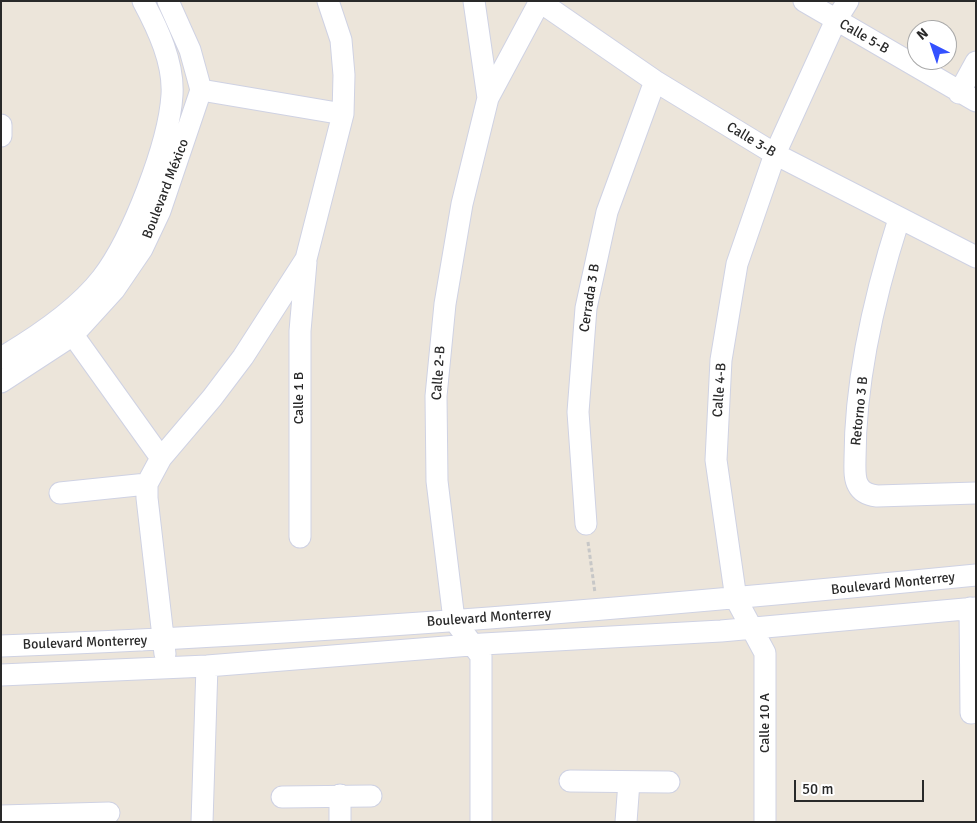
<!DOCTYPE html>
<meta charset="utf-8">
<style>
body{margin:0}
#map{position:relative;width:977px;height:823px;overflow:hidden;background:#ece5da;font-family:Signika,sans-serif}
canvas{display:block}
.frame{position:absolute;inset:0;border:2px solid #292929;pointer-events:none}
.north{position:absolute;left:907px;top:20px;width:50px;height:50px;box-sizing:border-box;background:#fff;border:1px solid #a9a9a9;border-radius:50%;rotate:319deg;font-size:14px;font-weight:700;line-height:20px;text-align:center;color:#292929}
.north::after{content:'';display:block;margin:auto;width:18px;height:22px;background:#3451ff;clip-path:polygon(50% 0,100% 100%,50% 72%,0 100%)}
.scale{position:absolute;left:794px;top:780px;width:130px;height:22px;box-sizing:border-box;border:2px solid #292929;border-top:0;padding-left:6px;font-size:15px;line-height:18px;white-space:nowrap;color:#292929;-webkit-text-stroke:4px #fff;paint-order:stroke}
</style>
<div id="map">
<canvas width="977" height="823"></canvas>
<div class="frame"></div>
<div class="north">N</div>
<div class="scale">50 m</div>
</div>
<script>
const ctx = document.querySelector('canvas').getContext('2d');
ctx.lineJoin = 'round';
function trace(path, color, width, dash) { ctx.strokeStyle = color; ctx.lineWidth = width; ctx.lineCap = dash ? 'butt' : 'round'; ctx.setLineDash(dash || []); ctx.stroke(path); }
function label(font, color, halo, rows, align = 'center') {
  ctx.font = font + ' Signika,sans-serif'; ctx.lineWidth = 5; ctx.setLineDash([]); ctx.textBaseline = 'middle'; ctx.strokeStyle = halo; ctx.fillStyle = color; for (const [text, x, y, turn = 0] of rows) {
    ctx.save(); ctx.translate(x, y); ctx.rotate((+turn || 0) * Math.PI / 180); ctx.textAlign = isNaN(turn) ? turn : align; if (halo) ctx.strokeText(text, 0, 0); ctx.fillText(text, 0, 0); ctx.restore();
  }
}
const minor = new Path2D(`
 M474,1L488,98
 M539,1L655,81L775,154L976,257
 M804,1L976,101
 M201,90L343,114
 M959,93L976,62
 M1,125V136
 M899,219C875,294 855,380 855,459C855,467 854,478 858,485C862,493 869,495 877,496L976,493
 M73,335L161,458
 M1,358C35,338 78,309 102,278C132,239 169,144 172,95C174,63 158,29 143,1
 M1,382L73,335L114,290L142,249L160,211L201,90L190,50L168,1
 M60,493L147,484
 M586,524L578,412L586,308L607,212L655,81
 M300,537V331L306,262
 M970,608L971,713
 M1,646C327,634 652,607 976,575
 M165,654L147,498V484L161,458L212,398L243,357L306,259L343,114L344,75L341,40L328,1
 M1,675L207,666L483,644L721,631L976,608
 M570,781L669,782
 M282,797L371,796
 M1,816L109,813
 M202,822L207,666
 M340,822V795
 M481,822V656L454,620L437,481L436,396L445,304L462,204L488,98L540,1
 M626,822L629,782
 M765,822V653L736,599L716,460L721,360L737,264L775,154L836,20L848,1`);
trace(minor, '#cfd2e3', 23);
trace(new Path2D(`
 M588,542L595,593`), '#c7c7c7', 3, [4, 2.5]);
trace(minor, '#fff', 21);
label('14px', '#292929', '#fff', [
 ["Calle 5-B",864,37,30],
 ["Calle 3-B",751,140,31],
 ["Boulevard México",166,189,-69],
 ["Cerrada 3 B",590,298,-81],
 ["Calle 2-B",439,373,-86],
 ["Calle 4-B",720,390,-86],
 ["Calle 1 B",299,398,-90],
 ["Retorno 3 B",860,411,-84],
 ["Boulevard Monterrey",893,584,-6],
 ["Boulevard Monterrey",489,618,-4],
 ["Boulevard Monterrey",85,643,-2],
 ["Calle 10 A",765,723,-90]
]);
</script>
